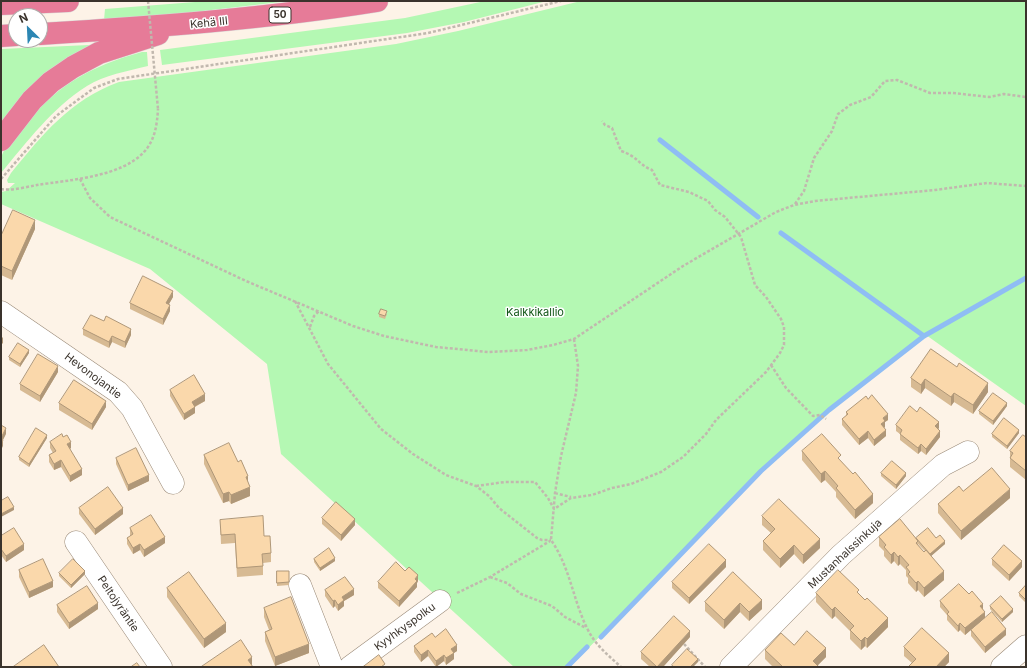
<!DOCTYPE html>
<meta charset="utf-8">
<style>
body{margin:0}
#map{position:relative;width:1027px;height:668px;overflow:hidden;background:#fdf3e7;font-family:Inter,sans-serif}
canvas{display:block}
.frame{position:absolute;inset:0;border:2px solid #3a332c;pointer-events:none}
.north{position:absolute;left:8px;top:8px;width:40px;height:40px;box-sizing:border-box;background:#fff;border:1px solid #b0adab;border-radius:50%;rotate:336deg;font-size:11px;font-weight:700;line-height:16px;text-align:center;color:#3a332c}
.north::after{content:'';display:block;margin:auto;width:14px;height:18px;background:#2b86b3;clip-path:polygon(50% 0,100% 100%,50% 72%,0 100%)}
</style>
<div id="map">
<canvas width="1027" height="668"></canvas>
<div class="frame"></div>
<div class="north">N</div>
</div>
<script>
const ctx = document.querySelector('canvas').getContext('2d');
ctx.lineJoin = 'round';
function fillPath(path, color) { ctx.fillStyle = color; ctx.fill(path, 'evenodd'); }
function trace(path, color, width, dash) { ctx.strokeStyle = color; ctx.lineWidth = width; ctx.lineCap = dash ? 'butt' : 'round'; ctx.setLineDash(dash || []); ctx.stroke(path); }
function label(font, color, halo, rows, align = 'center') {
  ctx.font = font + ' Inter,sans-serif'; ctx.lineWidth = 3; ctx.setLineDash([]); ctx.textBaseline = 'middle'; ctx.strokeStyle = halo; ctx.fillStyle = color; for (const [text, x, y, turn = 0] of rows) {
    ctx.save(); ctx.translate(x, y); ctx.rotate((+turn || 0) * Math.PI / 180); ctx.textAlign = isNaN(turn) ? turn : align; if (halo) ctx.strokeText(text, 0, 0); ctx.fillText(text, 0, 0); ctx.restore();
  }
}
fillPath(new Path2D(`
 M208,1H289L186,13L104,20L105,9Z
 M485,1H547L464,22L407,33L162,65L160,50L405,18Z
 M581,1H1026V406L926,335C890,363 854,390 819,420C731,494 651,585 570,667H514L281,454L267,364L150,269L1,204V192L6,191L15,183H8L7,180L11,173C43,134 70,100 119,82L396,44L458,31Z
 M89,45V48L1,124V49Z
 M142,52H147L148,66C128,71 104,75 87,86C52,108 27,142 1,173C1,168 0,160 2,155C5,146 15,138 20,131C53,87 90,66 142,52Z`), '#b4f8b3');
trace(new Path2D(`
 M660,140L758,217
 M781,233L924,336
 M601,637L761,471L829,410L924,336L1026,278
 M567,667L587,647`), '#8fbdf4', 5);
const minor = new Path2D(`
 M1,312L118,392L132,408L173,483
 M76,542L161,667
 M300,585L332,667
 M350,667L440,601
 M731,667L841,555L943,465L968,452
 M1002,667L1026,646`);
const highway = new Path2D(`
 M1,4L68,1
 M40,34C153,27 265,19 377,1
 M1,36L16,35
 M1,140L32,100L51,82L73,67L99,53L158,34`);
trace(minor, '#998977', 23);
trace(highway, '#d8d6d5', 23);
trace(new Path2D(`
 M1,179L56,116L94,88L118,79L428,33L561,1
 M80,179L90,198L110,217L246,281L353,326L384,336L436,347L488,352L527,350L553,345L574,339L683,266L776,212L794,205L815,201L935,190L987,183L1026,186
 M1,189C12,191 26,187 37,185C69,180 121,177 144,152C155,140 157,125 158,109
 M795,204L804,191L814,158L832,131L838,114L850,105L871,97L885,81L897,80L930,93H953L989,97L1004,94L1026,97
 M295,301L328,364L381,429L413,454L446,475L476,486L489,496L499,508L537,538L542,540H551
 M310,327L314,316L319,311
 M574,339L578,366L576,393L561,456L555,493L551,540C570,567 573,600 587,628C595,645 608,655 621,667
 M771,365L786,388L813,416L820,415L826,419
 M476,486L505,482H535L548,498L554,509L571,498L592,495L612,488L631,484L661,472L683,457L706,434L716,420L766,372L780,353L784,345V327L781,319L766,297L755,285L741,237L725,217L715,210L708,201L689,192L660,185L652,170C639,165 637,156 621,151L612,128L605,125L602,121
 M555,493L571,497
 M490,577L507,583L521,594L552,606L565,617L586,628
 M457,593L490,577L550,541
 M684,644L705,667`), '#c1b8ae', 2.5, [3, 2]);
trace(minor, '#fff', 22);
trace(highway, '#e67b98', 22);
trace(new Path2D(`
 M148,1L158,109`), '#c1b8ae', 2.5, [3, 2]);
fillPath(new Path2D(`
 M35,229L12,280L1,275V236Z
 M173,297L169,304L170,311L163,325L130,309V303Z
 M379,314H387L385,319L379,317Z
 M104,321L131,335L125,348L112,342L109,348L83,335V329Z
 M931,349L988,392L973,414L954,402L951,406L925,388L921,394L911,387V378Z
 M29,353L20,367L9,360V357Z
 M58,372L40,402L20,390V384Z
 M170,390L205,401L195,407V413L184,420L170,396Z
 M59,403L106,407L92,430L59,410Z
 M1007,406L993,425L979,414V411Z
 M846,412L888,420L885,422V427L884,428L886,436L874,446L868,438L859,445L842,425V419L846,416Z
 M896,425L939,428L938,429L940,437L926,455L921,451L918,454L900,440V434L896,431Z
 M1019,433L1007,449L992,437V434Z
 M1026,437V480L1010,467V451Z
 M47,438L29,467L19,460V457Z
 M50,442L71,448L70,449L82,475L70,482L61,467L54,470L49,462V455L53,453L50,448Z
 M802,451L841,461L873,503L855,519L836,497V492L825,480L821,483L802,460Z
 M204,455L238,462L248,483L250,496L231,504L229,501L223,503L204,464Z
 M116,458L149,481L128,491L116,464Z
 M881,473L906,476L896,489L881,476Z
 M963,491L1010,498L961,540L938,513V504Z
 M79,508L123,514L95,535L79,514Z
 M762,516L820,548L803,564L794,554L780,568L763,550V541L771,533L762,525Z
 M322,518L355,525L341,541L322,524Z
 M220,520L264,536L271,553V562L263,563V575L237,577L235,543L221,544Z
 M130,528L165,543L144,557L140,550L133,554L127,544V538L130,536Z
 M1,536L24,550L6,562L1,555Z
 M879,537L916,538H936L945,544L931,556L944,580L924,597L918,590L916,592L908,583V578L906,576V570L900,564L898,566L894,561L891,564L884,556V551L879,546ZM918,544L925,551L924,552L918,545Z
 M314,559L335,561L320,571L314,562Z
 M992,559L1022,567L1009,581L992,565Z
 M726,567L689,604L672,588V582Z
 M19,570L53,587L29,598L19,577Z
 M277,571H289V585L277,586Z
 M733,572L762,609L749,621L740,612L724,629L705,611V602Z
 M59,573L85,574L71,588L59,576Z
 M418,581L417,583V587L399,607L378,588V582Z
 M1026,585V603L1019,596V593Z
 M167,588L226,632L204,648L167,597Z
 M325,590L354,595L344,601V606L338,611L335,606L333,608L325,596Z
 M816,593L859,594L888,627L867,648L865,646L861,650L850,639V631L835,616L832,619L816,602Z
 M969,594L983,609L985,618L965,635L960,630L958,632L947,620V615L940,607V601Z
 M57,605L98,609L69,629L57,612Z
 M990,606L1013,612L1002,622L990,609Z
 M264,608L309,653L275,666L265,641V632L269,630L264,617Z
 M971,630L1006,635L985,653L971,636Z
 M435,637L457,651L454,653V659L446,665L444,661L436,667L428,656L421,662L414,652V646Z
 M690,637L663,667H650L641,659V652Z
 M794,645L826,657L818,665L819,667H773L765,659V650Z
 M904,647L949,662L944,667H908L912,663L904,656Z`), '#d7ba93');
fillPath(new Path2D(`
 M35,220V229L12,280V271Z
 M173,291V297L166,309V303Z
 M170,305V311L163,325V319Z
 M131,329V335L125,348V342Z
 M112,336V342L109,348V342Z
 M3,337V343L1,345V339Z
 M29,350V353L20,367V364Z
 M58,366V372L40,402V396Z
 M925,379V388L921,394V385Z
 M988,383V392L973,414V405Z
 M954,393V402L951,406V397Z
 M205,394V401L192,408V402Z
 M106,401V407L92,430V424Z
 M1007,403V406L993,425V421Z
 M195,407V413L184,420V414Z
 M888,414V420L885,422V427L881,430V424L883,418Z
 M939,422V428L935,433V426Z
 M6,428V434L1,444V438Z
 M886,430V436L874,446V440Z
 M1019,430V433L1007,449V446Z
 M868,431V438L859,445V439Z
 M940,431V437L926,455V449Z
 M47,435V438L29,467V464Z
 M3,440V446L1,450V444Z
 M71,442V448L67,450V444Z
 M921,444V451L918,454V448Z
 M61,460V467L54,470V464Z
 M82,469V475L70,482V476Z
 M825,471V480L821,483V474Z
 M906,473V476L896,489V485Z
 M149,475V481L128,491V485Z
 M248,476V485L246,477Z
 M250,487V496L231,504V495Z
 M1010,489V498L961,540V531Z
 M229,492V501L223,503V494Z
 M873,494V503L855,519V510Z
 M14,507V510L1,517V514Z
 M123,508V514L95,535V529Z
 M355,519V525L341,541V535Z
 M165,537V543L144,557V550Z
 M820,539V548L803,564V555Z
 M945,541V544L930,557V554Z
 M24,544V550L6,562V556Z
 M140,544V550L133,554V548Z
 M794,545V554L780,568V559Z
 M894,552V561L891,564V555Z
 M900,555V564L898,566V557Z
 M335,558V561L320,571V568Z
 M726,560V567L689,604V598Z
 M1022,561V567L1009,581V575Z
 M85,571V574L71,588V585Z
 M944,571V580L924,597V588Z
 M418,575V581L417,583V587L399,607V601Z
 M53,581V587L29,598V592Z
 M918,581V590L916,592V583Z
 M354,589V595L344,601V606L338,611V605L342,597Z
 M335,600V606L333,608V601Z
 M762,600V609L749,621V612Z
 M98,603V609L69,629V623Z
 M740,603V612L724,629V620Z
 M983,604V610L980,606Z
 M835,607V616L832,619V610Z
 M1013,609V612L1002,622V619Z
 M985,612V618L965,635V628Z
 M888,618V627L867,648V639Z
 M226,623V632L204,648V639Z
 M960,623V630L958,632V626Z
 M1006,629V635L985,653V647Z
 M690,631V637L663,667H657Z
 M865,637V646L861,650V641Z
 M309,644V653L275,666V657Z
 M457,645V651L454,653V659L446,665V658L451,649Z
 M826,648V657L816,667L813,661Z
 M428,650V656L421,662V655Z
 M949,653V662L944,667H936Z
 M444,655V661L436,667V661Z
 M252,657V666L248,660Z
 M698,659V662L693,667H690Z`), '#af9778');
const building = new Path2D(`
 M13,210L35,220L12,271L1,266V236Z
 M143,276L173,291L166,303L170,305L163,319L130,303Z
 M381,309L387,311L385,316L379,314Z
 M91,315L104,321L106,316L131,329L125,342L112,336L109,342L83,329Z
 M18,343L29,350L20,364L9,357Z
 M931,349L957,367L959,363L988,383L973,405L954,393L951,397L925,379L921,385L911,378Z
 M38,354L58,366L40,396L20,384Z
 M194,375L205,394L192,402L195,407L184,414L170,390Z
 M74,380L106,401L92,424L59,403Z
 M993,393L1007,403L993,421L979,411Z
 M872,395L888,414L883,418L885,421L881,424L886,430L874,440L868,431L859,439L842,419L848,414L846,412L866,396L868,399Z
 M910,406L917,412L920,407L939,422L935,426L940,431L926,449L921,444L918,448L900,434L902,430L896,425Z
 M1004,418L1019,430L1007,446L992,434Z
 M1,425L6,428L1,438Z
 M36,428L47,435L29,464L19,457Z
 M62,434L63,437L67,435L71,442L67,444L82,469L70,476L61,460L54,464L49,455L56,451L50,442Z
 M822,434L841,455L838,458L853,474L855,472L873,494L855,510L836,488L838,486L825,471L821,474L802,451Z
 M1023,435L1026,437V471L1010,458L1013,453L1010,451Z
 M1,439L3,440L1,444Z
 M229,443L238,462L241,460L248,476L246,477L250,487L231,495L229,492L223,494L204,455Z
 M136,448L149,475L128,485L116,458Z
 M892,461L906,473L896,485L881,473Z
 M992,468L1010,489L961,531L938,504L959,486L963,491Z
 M108,487L123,508L95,529L79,508Z
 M8,497L14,507L1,514V501Z
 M779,499L820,539L803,555L794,545L780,559L763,541L775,529L762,516Z
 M336,502L355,519L341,535L322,518Z
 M151,515L165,537L144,550L140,544L133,548L127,538L133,534L130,528Z
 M263,516L264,536H270L271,553L262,554L263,566L237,568L235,534L221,535L220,520Z
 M900,519L918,541L916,543L924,552L926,550L944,571L924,588L918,581L916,583L908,574L910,572L906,567L909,565L900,555L898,557L894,552L891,555L884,547L886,545L879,537Z
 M14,528L24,544L6,556L1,549V536Z
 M928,528L936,538L940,535L945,541L930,554L916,538Z
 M709,544L726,560L689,598L672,582Z
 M1004,545L1022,561L1009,575L992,559Z
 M329,548L335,558L320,568L314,559Z
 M43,559L53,581L29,592L19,570Z
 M73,559L85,571L71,585L59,573Z
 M396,562L405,571L409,567L418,575L415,579L417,581L399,601L378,582Z
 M838,570L859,590L857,592L865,600L867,598L888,618L867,639L865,637L861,641L850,630L854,626L835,607L832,610L816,593Z
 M277,571H289V582L277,583Z
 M189,572L226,623L204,639L167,588Z
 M733,572L762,600L749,612L740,603L724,620L705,602Z
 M345,577L354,589L342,597L344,600L338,605L335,600L333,601L325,590Z
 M959,584L969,594L972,591L983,604L980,606L985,612L965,628L960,623L958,626L947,614L949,612L940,601Z
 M1026,585V600L1019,593Z
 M87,586L98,603L69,623L57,605Z
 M1001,596L1013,609L1002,619L990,606Z
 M291,597L309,644L275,657L265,632L272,629L264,608Z
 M992,612L1006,629L985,647L971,630Z
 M674,616L690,631L657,667L641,652Z
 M922,628L949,653L936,667H908L916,659L904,647Z
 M446,629L457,645L451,649L454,653L446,658L444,655L436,661L428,650L421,655L414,646L432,633L435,637Z
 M807,631L826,648L813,661L819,667H783L765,650L781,633L794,645Z
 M241,640L252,657L248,660L253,667H201Z
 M44,645L59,667H13Z
 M687,649L698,659L690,667H673L672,665Z
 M379,655L385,664L381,667H363Z
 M137,663L140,667H131Z`);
fillPath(building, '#fad8ab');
trace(building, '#af9778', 1);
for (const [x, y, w] of [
 [280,15,22]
]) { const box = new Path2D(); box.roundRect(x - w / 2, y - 8, w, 16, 3); ctx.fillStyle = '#fff'; ctx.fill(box); trace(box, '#3a332c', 1); }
label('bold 10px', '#3a332c', null, [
 ["50",280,15]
]);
label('11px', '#3a332c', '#fff', [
 ["Kehä III",209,23,-6],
 ["Hevonojantie",93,376,37],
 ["Mustanhalssinkuja",845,554,-43],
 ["Peltojyräntie",118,604,56],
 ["Kyyhkyspolku",405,627,-36]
]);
label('11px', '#125718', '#fff', [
 ["Kalkkikallio",535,313]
]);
</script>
